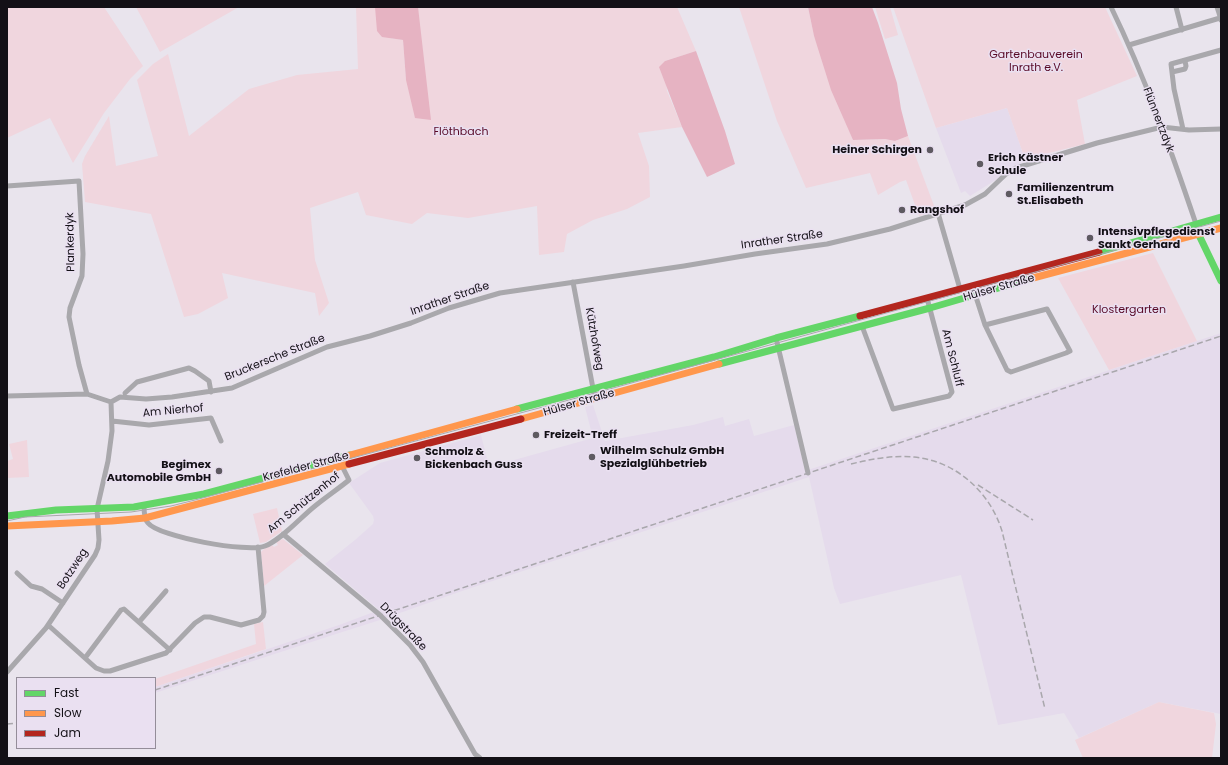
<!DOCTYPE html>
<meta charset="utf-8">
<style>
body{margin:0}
#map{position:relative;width:1228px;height:765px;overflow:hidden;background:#e9e4ed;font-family:Poppins,sans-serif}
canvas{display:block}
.frame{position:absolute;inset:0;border:8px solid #131016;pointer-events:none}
.legend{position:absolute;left:16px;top:677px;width:140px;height:72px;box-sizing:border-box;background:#eae0f1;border:1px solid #948d99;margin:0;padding:5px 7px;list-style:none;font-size:12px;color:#131016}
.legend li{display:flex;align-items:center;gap:8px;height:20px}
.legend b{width:20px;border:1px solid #948d99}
</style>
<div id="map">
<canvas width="1228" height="765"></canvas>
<div class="frame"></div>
<ul class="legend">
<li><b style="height:5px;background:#63d668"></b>Fast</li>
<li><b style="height:5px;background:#ff974d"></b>Slow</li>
<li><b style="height:5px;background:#b3261e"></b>Jam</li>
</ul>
</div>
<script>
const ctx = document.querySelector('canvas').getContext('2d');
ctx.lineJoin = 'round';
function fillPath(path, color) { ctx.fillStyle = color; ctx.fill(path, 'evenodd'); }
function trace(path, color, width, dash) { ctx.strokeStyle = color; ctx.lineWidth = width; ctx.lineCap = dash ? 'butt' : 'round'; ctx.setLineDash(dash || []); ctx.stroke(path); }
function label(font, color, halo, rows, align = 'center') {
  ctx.font = font + ' Poppins,sans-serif'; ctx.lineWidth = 3; ctx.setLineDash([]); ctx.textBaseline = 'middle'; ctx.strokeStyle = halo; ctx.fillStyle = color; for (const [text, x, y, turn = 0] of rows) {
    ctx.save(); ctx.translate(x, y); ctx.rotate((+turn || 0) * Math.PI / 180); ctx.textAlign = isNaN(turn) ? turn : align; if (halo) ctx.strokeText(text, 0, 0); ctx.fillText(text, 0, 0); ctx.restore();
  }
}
fillPath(new Path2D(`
 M1007,108L1025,159L1018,166L970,196L965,191L961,193L936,128Z
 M1221,333V714L1159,702L1079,738L1064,713L998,725L961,575L840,604L834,588L809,477L462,591L380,620L336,634L155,693V687L342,624L379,610L325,564L355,540L373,524L374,520L373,516L349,483L380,463L481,435L489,467L593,438L585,407L593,405L605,441L693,425L723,417L725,426L749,419L754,436L794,425L805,471Z`), '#e5dbec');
fillPath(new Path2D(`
 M7,7H104L143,66L130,79L104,113L73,163L50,118L7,138Z
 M136,7H239L160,52Z
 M356,7H677L696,51L665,61L667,91L682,127L638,133L649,166L650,197L627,209L593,220L567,234L564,252L539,255L537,206L468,218L427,213L412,224L366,215L358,192L310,208L315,260L329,303L319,316L315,293L222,273L228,298L198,314L184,317L151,214L85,202L82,164L85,156L109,116L116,166L158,156L137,80L153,64L168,54L189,136L249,89L297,75L358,69ZM414,37L406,80L403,40L390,38Z
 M739,7H808L814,36L853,140L885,139L895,141L908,136L936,211L919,216L906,180L900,182L878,195L870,173L806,188L777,121Z
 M875,7H890L898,35L885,39Z
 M893,7H1105L1137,76L1077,100L1085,144L1025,159L1007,108L936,128Z
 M1153,253L1197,341L1109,370L1058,278Z
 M27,440L29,477L7,478V461L13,459L9,444Z
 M277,508L282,531L266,542L260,543L253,514Z
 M283,539L303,555L264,586L261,552L264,549L272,545L274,547L278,545L276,542Z
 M263,622L266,649L155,687V679L256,644L254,624Z
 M1159,702L1214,713L1216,724L1212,758H1083L1075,740Z`), '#f0d6de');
fillPath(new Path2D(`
 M375,7H418L431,120L415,118L406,80L403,40L382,37L377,31Z
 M808,7H872L878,23L897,83L901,109L908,136L895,141L885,139L853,140L831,90L814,36Z
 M696,51L725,131L735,164L707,177L682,127L659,67L665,61Z`), '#e6b3c2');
trace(new Path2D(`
 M1111,7C1145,77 1171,150 1196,224
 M1176,7L1182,30
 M1217,7L1219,13
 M1221,13H1219L1221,20
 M1129,45L1220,18
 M1172,72L1185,69L1186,66L1185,61
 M1183,129L1174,89L1171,64L1221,50
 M7,186L79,181L83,254L82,276L70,308L69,317L79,365L87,394
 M938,213L960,289
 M573,282L595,399
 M975,294L985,325L1007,370L1011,372L1066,353L1070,351L1047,309L985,325
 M862,326L893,409L949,396L952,392L927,298
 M776,338L808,473
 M125,393L137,382L189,368L195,371L209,381L211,392
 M7,396L87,394L111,402L120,397L146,399L172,397L232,388L327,347L370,336L411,323L449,308L500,293L684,266L755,254L827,244L890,229L965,205L985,194L1006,174L1016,168L1097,143L1162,127L1189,130L1221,129
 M112,421L149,425L211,418L221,441
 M144,506C144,511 144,519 148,523C159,537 248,553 265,546C281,540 301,517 315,506C326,497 338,489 349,480L342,466
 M283,534L380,615L410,645L423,662L475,754L480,758
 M17,573L31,586L42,589L63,603
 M139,622L166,591
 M48,625L96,668L104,671H110L166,653L195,623L204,617H210L241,625L259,620L263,616L264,612L258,547
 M85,658L121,610L124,609L170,650
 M7,672L46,628L95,555L98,548L99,540L97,509L108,461L112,431L111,402`), '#a9a8ac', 5);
trace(new Path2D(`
 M1197,231L1221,281
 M1099,252L1221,217
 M719,364L930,308L1033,278
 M517,409L714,357L776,338L860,316
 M7,516L56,510L134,507L204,494L350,455`), '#63d668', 7);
trace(new Path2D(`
 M1033,278L1221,228
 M521,419L719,364
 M350,455L517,409
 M7,526L112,521L145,518L349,464`), '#ff974d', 7);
trace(new Path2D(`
 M860,316L1099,252
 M349,464L521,419`), '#b3261e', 7);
trace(new Path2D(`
 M7,521L25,517L131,512L171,506L195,500L595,393L1221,221`), '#a9a7ac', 1);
trace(new Path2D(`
 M851,464C871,459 894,455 914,457C956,461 990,492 1002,531L1045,709
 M978,485L1033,520
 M155,690L1221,336
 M7,724L17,723`), '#a9a7ac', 1.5, [6, 3]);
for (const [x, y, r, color] of [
 [930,150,4,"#5e5a61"],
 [980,164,4,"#5e5a61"],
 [1009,194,4,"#5e5a61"],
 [902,210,4,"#5e5a61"],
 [1090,238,4,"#5e5a61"],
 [536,435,4,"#5e5a61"],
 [592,457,4,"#5e5a61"],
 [417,458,4,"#5e5a61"],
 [219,471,4,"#5e5a61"]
]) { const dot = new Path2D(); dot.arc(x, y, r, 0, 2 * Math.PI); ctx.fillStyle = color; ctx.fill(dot); trace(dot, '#eae0f1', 1.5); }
label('11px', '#580926', '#eae0f1', [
 ["Gartenbauverein",1036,55],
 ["Inrath e.V.",1036,68],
 ["Flöthbach",461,132],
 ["Klostergarten",1129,310]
]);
label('11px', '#131016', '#eae0f1', [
 ["Flünnertzdyk",1158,120,69],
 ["Inrather Straße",782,240,-8],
 ["Plankerdyk",71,242,-91],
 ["Hülser Straße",999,288,-16],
 ["Inrather Straße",450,299,-19],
 ["Kützhofweg",594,339,80],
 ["Bruckersche Straße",275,358,-22],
 ["Am Schluff",952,358,76],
 ["Hülser Straße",579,403,-16],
 ["Am Nierhof",173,411,-5],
 ["Krefelder Straße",306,467,-15],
 ["Am Schützenhof",304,503,-39],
 ["Botzweg",73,569,-57],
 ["Drügstraße",403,627,46]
]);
label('bold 11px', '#131016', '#eae0f1', [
 ["Heiner Schirgen",922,150,"right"],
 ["Erich Kästner",988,158],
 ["Schule",988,171],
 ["Familienzentrum",1017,188],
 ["St.Elisabeth",1017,201],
 ["Rangshof",910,210],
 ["Intensivpflegedienst",1098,232],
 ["Sankt Gerhard",1098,245],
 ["Freizeit-Treff",544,435],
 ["Wilhelm Schulz GmbH",600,451],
 ["Spezialglühbetrieb",600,464],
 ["Schmolz &",425,452],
 ["Bickenbach Guss",425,465],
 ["Begimex",211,465,"right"],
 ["Automobile GmbH",211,478,"right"]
], 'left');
</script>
